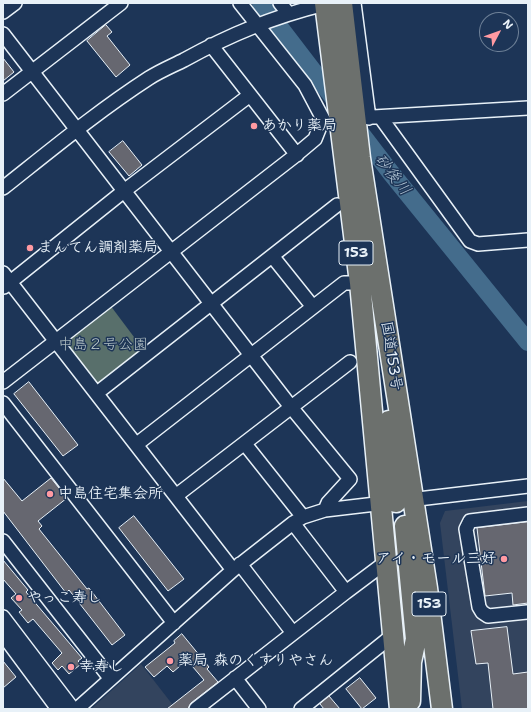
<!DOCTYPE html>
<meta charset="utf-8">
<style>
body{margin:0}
#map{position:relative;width:531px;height:712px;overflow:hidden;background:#1d3557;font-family:"Shantell Sans",sans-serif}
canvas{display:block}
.frame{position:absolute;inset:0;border:4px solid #e8f1f8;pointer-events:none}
.north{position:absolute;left:479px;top:12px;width:40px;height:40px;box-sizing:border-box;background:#1d3557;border:1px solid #6e8097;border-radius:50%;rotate:49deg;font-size:11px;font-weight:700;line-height:16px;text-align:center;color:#e8f1f8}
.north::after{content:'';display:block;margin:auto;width:14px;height:18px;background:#ff9aa2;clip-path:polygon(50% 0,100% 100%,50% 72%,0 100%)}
</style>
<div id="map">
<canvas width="531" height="712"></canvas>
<div class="frame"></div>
<div class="north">N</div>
</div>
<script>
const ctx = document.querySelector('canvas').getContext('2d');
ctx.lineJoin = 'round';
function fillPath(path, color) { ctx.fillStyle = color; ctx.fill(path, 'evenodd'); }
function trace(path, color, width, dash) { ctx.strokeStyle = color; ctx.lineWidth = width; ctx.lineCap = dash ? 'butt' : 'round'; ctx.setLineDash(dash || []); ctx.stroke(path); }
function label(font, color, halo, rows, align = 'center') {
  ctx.font = font + ' "Shantell Sans","Klee One",sans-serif'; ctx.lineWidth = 3; ctx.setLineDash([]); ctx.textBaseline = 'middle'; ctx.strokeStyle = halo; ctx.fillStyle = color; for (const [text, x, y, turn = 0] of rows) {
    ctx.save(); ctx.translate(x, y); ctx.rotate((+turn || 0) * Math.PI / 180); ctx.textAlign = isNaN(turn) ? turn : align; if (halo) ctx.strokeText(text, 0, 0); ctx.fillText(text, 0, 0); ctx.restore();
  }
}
fillPath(new Path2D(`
 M528,501V709H462L440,523L445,511Z
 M141,664L176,709H91Z`), '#33445e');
fillPath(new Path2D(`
 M110,305L143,349L98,385L63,340Z`), '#586f6b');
trace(new Path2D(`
 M261,3L391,173L528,342`), '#446c8c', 18);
const building = new Path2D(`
 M106,25L112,32L107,36L130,65L116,77L87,41Z
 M3,58L14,72L3,81Z
 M123,141L142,165L129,176L109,152Z
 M29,382L78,445L63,456L14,394Z
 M3,478L22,501L51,478L67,498L38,521L42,526L39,529L87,589L89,588L125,635L112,645L69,590L66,593L3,511Z
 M134,516L184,579L168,591L119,528Z
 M528,522V603L513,605L512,593L485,596L477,528Z
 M3,560L28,590L26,592L82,658L78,661L81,664L69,674L62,666L58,670L52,663L62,653L33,619L28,623L19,612L22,610L11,598L16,594L3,579Z
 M507,627L513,674L528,672V709H493L488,663L476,664L471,631Z
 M182,634L209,667L207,669L218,682L191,703L188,709H167L204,680L187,660L173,672L167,666L154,677L145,667L175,643L174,641Z
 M3,661L16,677L3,688Z
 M360,678L376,698L362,709L346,689Z
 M329,696L340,709H324L320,704Z`);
fillPath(building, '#666770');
trace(building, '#e8f1f8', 1);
const minor = new Path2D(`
 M280,3L288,13
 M354,3L369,118
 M3,12L15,3
 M3,34L291,407L350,479L328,503L325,510
 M211,45L297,155
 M3,94L121,3
 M356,118L528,108
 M381,118L470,241L478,244L528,240
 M3,188C51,150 98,111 149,78C160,71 172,66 184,60C231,34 273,17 325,4
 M273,257L313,307
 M3,273L233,570
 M4,287L124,191L250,95
 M3,382L296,155L315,139L323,119L305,85L240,3
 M97,393L337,205
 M3,403L174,623
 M137,444L344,283H360
 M245,444L303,517
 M177,495L350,362
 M3,541L110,678
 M240,564L293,633
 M346,592L386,562
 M527,612L488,616L482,612L479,607L466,529L470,521L528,514
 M3,617L73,709
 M3,635L58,709
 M235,678L259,709
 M77,709L233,570L293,523L303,517L325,510L528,486
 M196,709L346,592L293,523
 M301,709L393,635`);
const highway = new Path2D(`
 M325,3L360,283L400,709
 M342,3L360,158L427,588L442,709
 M389,421L396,502
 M405,526L416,639L411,662L410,701`);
trace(minor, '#e8f1f8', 16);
trace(highway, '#e8f1f8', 23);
trace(minor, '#1d3557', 13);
trace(highway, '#6c706d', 20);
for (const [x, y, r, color] of [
 [254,126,4,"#ff9aa2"],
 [30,248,4,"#ff9aa2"],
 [50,494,4,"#ff9aa2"],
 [504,559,4,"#ff9aa2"],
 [19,598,4,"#ff9aa2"],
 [170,661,4,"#ff9aa2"],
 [71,667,4,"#ff9aa2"]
]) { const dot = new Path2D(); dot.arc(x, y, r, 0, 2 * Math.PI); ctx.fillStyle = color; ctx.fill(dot); trace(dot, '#1d3557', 1.5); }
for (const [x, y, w] of [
 [356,253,34],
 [429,604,34]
]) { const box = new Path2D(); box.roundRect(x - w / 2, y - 12, w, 24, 3); ctx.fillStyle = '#1d3557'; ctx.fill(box); trace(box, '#e8f1f8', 1); }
label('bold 14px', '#e8f1f8', null, [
 ["153",356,253],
 ["153",429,604]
]);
label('bold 15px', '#e8f1f8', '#1d3557', [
 ["あかり薬局",262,126],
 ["まんてん調剤薬局",38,248],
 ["中島住宅集会所",58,494],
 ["アイ・モール三好",496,559,"right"],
 ["やっこ寿し",27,598],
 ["薬局 森のくすりやさん",178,661],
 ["幸寿し",79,667]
], 'left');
label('15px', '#b6c4c7', '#1d3557', [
 ["中島２号公園",103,345]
]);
label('15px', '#e8f1f8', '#1d3557', [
 ["国道153号",391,356,81]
]);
label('italic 16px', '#afc2d2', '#1d3557', [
 ["砂後川",392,175,52]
]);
</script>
